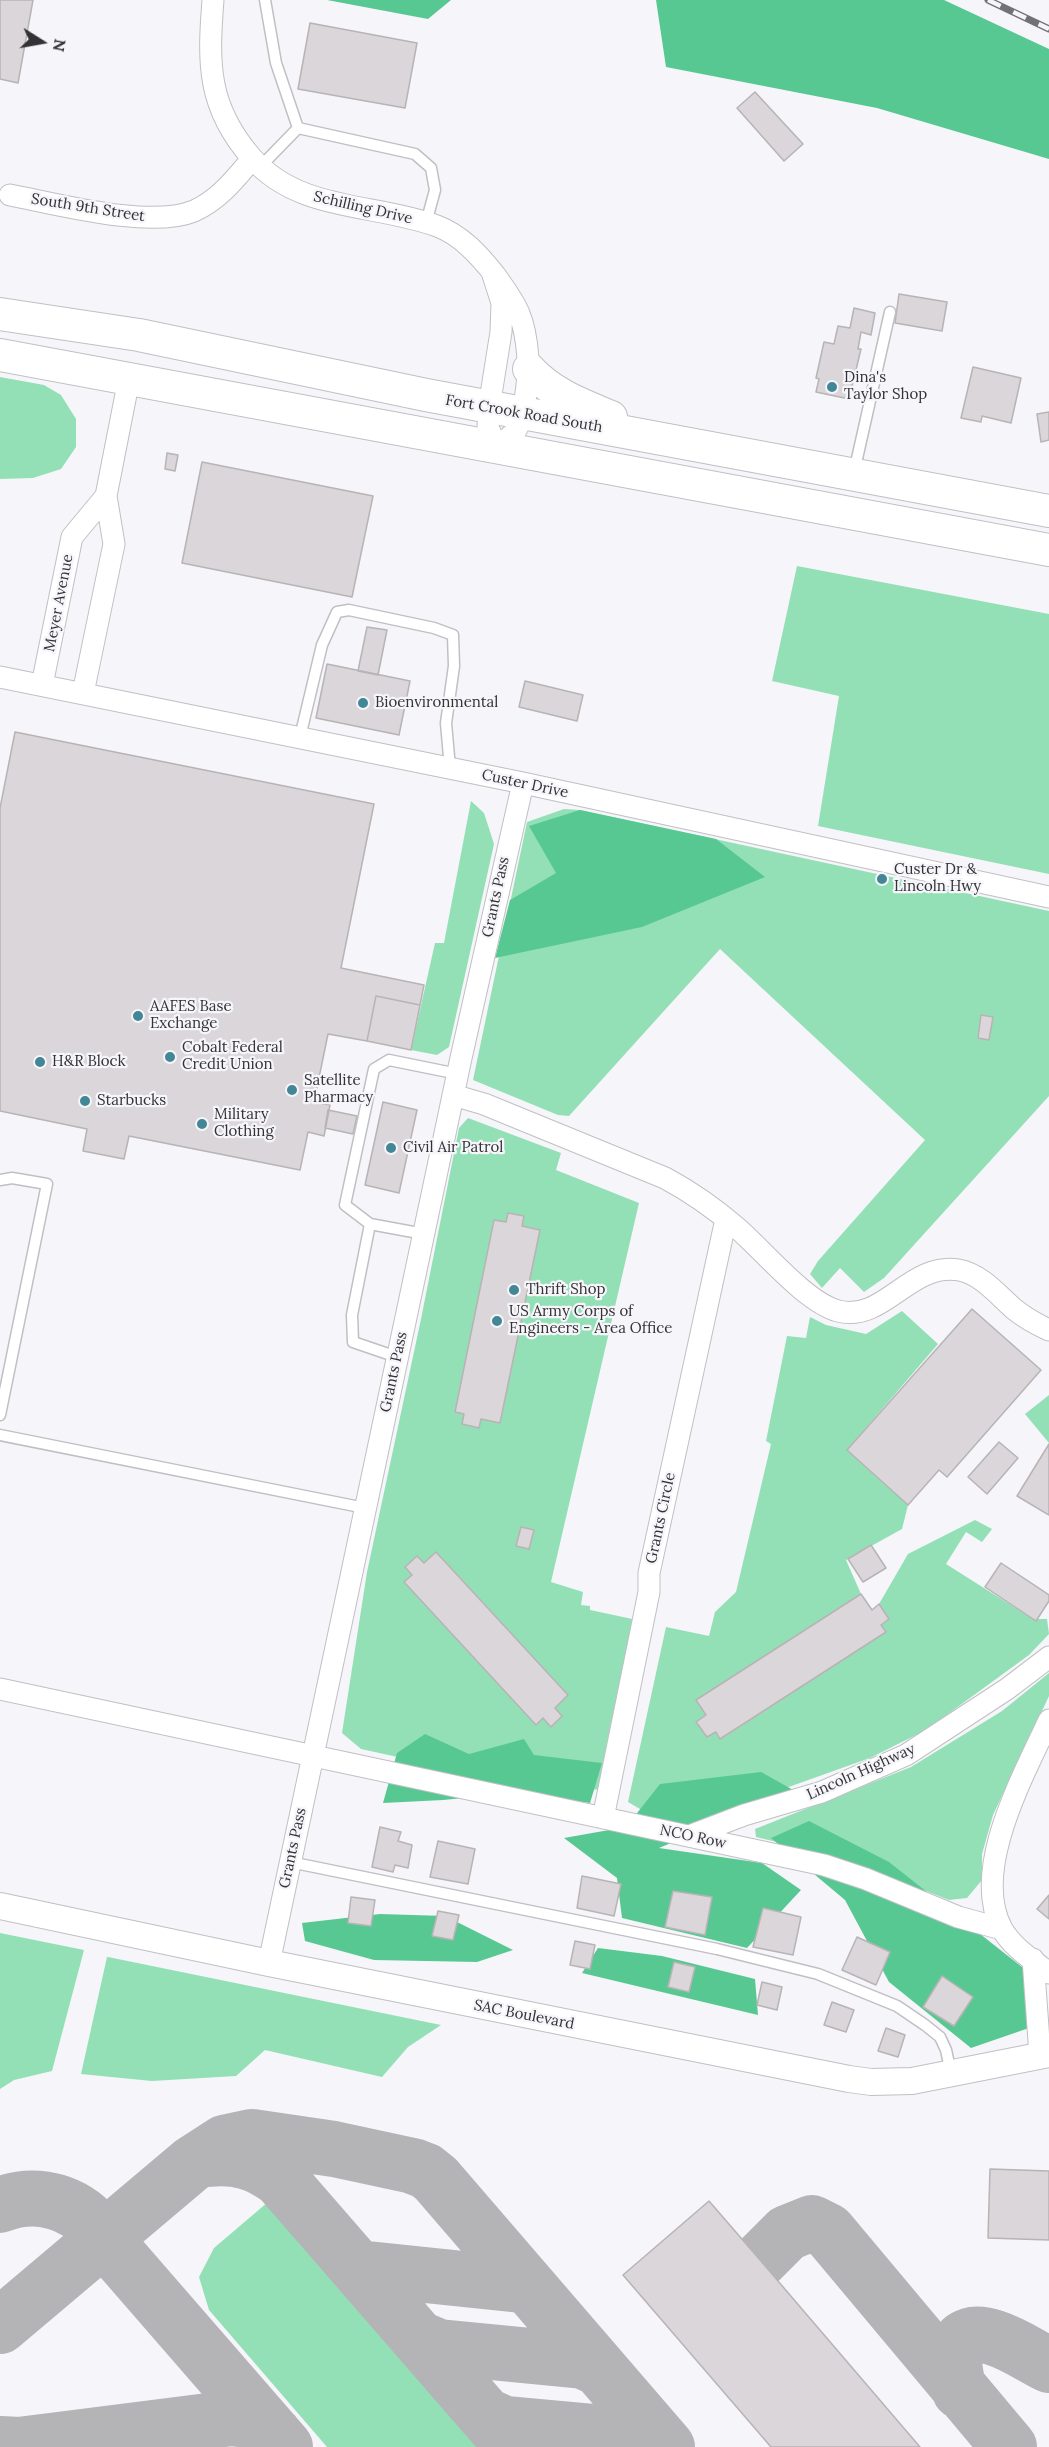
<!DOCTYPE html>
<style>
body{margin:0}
#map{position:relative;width:1049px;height:2447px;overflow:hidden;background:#f5f5fa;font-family:Lora,serif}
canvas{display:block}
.north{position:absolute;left:12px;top:12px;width:60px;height:60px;-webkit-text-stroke:4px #f5f5fa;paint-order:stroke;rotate:101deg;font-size:16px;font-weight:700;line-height:24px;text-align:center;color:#333335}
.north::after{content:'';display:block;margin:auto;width:21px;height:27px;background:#333335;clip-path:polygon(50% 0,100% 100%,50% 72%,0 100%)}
</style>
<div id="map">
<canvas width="1049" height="2447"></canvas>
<div class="north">N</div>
</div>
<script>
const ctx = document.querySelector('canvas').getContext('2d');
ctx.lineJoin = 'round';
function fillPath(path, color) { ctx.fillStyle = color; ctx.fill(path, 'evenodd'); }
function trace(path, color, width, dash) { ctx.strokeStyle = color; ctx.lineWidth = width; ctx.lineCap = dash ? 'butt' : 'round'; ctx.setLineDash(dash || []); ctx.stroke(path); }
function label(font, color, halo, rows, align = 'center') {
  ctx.font = font + ' Lora,serif'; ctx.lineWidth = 4.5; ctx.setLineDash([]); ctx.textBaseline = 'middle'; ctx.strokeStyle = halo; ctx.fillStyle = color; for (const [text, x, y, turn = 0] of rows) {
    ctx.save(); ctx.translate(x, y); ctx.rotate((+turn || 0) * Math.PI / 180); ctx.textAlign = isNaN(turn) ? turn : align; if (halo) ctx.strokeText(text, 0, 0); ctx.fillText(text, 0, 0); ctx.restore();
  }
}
fillPath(new Path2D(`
 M0,377L44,385L61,395L76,419V447L61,469L33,478L0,479Z
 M797,566L1049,614V874L818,826L839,696L772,681Z
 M471,801L484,813L494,844L449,1047L437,1055L411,1050L435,943H444Z
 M564,809L580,810L1049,911V1096L884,1278L864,1292L840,1268L822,1288L810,1274L818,1261L925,1140L720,949L569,1116L558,1115L473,1080L527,822Z
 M468,1118L561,1153L556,1170L639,1203L551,1582L583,1592L581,1605L590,1606V1610L637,1620L600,1789L583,1791L535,1787L361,1749L342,1733L367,1572L421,1319L459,1128Z
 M902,1311L938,1344L847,1450L908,1505L902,1529L846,1560L861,1594L696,1700L706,1715L707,1737L716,1732L721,1739L886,1632L881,1625L889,1619L879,1604L908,1554L975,1520L992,1529L982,1542L966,1532L946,1564L1033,1619H1047L1049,1634L1029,1655L926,1730L870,1758L769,1794L682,1814L640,1809L628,1802L666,1627L709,1636L715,1612L736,1592L771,1444L766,1441L787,1336L806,1338L810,1317L826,1325L866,1334Z
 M1049,1395V1443L1025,1414Z
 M1049,1673V1696L993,1815L982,1854V1880L967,1898L949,1900L836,1856L756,1837L755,1829L911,1767L1002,1711Z
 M0,1933L84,1950L52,2071L14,2080L0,2089Z
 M107,1957H108L441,2025L408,2047L382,2077L265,2050L236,2076L152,2081L81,2074Z
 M268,2202L480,2447H327L209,2310L199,2277L214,2248Z`), '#93e0b7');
fillPath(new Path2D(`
 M327,0H451L428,19Z
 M656,0H944L1049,49V159L877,108L666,67Z
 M580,810L716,839L765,877L642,927L495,958L510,900L556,873L529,826Z
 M425,1734L469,1754L524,1739L534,1755L602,1763L590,1803L517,1793L443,1800L383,1803L397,1753Z
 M761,1772L795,1791L659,1848L762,1863L801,1890L747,1948L622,1918L617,1878L564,1838L626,1827L660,1784Z
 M809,1821L889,1862L1027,1971L1029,2028L971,2048L889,1982L845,1900L771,1838Z
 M380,1914L445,1916L513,1950L477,1962L374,1960L305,1941L302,1923Z
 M598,1948L662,1956L755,1979L758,2015L582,1973Z`), '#58c893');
trace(new Path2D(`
 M208,2159C237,2156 257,2162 280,2179L513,2447
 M0,2205C29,2193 62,2198 86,2218L285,2447
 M760,2260L787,2233L812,2223L828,2231L1009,2447
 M358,2268L521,2285L530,2289
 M0,2326L193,2163L224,2143L252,2137L334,2149L413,2166L426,2171L436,2179L667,2447
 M420,2339L439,2347L583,2361L599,2368
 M960,2391C949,2361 951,2323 995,2338C1014,2344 1031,2356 1049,2365
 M487,2416L505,2424L647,2437L664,2444
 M0,2444L19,2445L232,2418L246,2420L274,2434`), '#b4b4b7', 56);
const building = new Path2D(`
 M0,0H33L18,83L0,79Z
 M310,23L417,43L405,108L298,89Z
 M755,92L803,144L784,161L737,108Z
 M899,294L947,302L942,331L895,323Z
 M854,308L875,313L871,335L861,332L858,349H861L849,399L816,392L819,379L816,378L824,342L834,344L838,326L850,328Z
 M973,367L1021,378L1011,423L982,416L981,422L961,418Z
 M1049,412V440L1041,442L1037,414Z
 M167,453L178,455L175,471L165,469Z
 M202,462L373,496L352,597L182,563Z
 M367,627L387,630L378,675L358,671Z
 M327,664L410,681L399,735L316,718Z
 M525,681L583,695L577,721L519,707Z
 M15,732L374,804L341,968L424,985L420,1005L376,996L367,1041L328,1034L314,1102L330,1105L324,1136L308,1132L300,1170L129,1136L124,1159L83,1151L87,1129L0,1111V808Z
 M376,996L420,1005L411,1050L367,1041Z
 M981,1015L993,1017L989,1040L978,1038Z
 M383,1102L417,1110L399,1193L365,1185Z
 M328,1110L357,1116L353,1134L325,1128Z
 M508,1213L524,1216L522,1226L540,1230L500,1423L481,1419L479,1428L462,1424L464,1414L455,1412L494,1220L506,1222Z
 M972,1309L1041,1370L947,1477L939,1470L908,1505L847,1450Z
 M999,1442L1018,1458L987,1494L968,1477Z
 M1049,1444V1515L1017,1496Z
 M521,1527L534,1530L529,1549L516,1546Z
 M871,1545L886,1568L863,1582L848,1559Z
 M436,1552L568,1695L555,1708L562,1716L551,1727L543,1718L536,1725L404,1582L412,1575L405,1567L417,1556L424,1563Z
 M1001,1563L1049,1595V1601L1036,1621L985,1587Z
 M861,1594L872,1610L879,1604L889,1619L881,1625L886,1632L720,1739L716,1732L707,1737L696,1722L706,1715L696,1700Z
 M380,1827L401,1832L398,1841L412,1845L408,1868L395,1865L393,1872L372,1867Z
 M438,1841L475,1849L468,1884L430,1877Z
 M582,1876L621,1884L614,1916L577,1908Z
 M673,1891L712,1897L705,1935L665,1927Z
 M1049,1895V1919L1037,1909Z
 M351,1897L375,1900L371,1926L348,1923Z
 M763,1908L801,1917L793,1955L753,1947Z
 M438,1911L459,1915L453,1940L432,1936Z
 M857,1937L890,1952L876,1985L842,1970Z
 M575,1941L595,1945L590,1969L570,1965Z
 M674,1962L695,1967L689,1992L668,1987Z
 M942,1976L973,1997L954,2026L923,2007Z
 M762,1982L782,1987L777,2010L757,2005Z
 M832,2002L854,2010L846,2032L824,2025Z
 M886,2028L905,2035L898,2057L878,2051Z
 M990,2169L1049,2171V2240L988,2238Z
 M709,2201L760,2260L920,2447H771L623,2275Z`);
fillPath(building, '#dbd6d9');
trace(building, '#b8b3b5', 1.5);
const service = new Path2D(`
 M265,0L276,63L298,128
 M261,166L298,128L415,154L431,168L435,190L426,223
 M854,472L890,312
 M300,737L322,645L337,612L349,610L434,628L453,635L454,666L446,723L450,768
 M0,1180L12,1178L47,1184L0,1415
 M370,1224L345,1205L374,1069L389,1060L458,1074
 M397,1357L353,1342L352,1315L370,1224L424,1234
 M0,1435L365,1508
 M290,1862L717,1949L818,1974L897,2006L925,2025L940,2037L946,2050L951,2073`);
const minor = new Path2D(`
 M213,0C208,63 207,107 252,158C299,212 375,203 437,226C461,235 479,255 495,275C518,307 525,318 528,358C529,374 525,420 514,433C509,438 502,443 496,447L488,427L489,407L501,332L502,303L492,272
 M10,195C58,204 150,229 194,211C219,200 235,179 252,159
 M0,677L523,783L1049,897
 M42,685L72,537L106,496
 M83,693L114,544L106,496L129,379
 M453,1095L484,1104L665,1178C691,1192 714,1208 736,1227C763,1250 805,1302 838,1311C884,1323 909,1262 959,1270C981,1274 998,1295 1014,1309C1025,1318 1036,1324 1049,1330
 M0,1689L824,1865L866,1879L958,1917L1002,1929
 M1049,1720C1024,1775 970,1870 1002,1929C1013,1948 1033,1960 1049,1973
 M603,1818L649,1592V1573L726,1219
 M689,1836L744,1815L822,1792L906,1755L1007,1689L1049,1657
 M1033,1959L1040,2055
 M269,1963L461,1058L523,783`);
const tertiary = new Path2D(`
 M0,1906L269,1963L849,2079L871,2082L912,2081L1049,2054`);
const primary = new Path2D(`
 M0,314L139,335L426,395L1049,511
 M0,355L1049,550
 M529,369C552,394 580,404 611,417`);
trace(service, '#c0c0c4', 13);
trace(minor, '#c0c0c4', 23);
trace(tertiary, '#c0c0c4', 28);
trace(primary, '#c0c0c4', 34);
trace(service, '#fff', 10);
trace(minor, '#fff', 21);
trace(tertiary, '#fff', 26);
trace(primary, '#fff', 32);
const rail = new Path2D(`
 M988,0L1049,29`);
trace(rail, '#727274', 7);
trace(rail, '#f5f5fa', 4.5, [14]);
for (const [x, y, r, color] of [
 [832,387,6,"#438696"],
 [363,703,6,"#438696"],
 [882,879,6,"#438696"],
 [138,1016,6,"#438696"],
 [170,1057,6,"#438696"],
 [40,1062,6,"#438696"],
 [292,1090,6,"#438696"],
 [85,1101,6,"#438696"],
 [202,1124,6,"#438696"],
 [391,1148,6,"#438696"],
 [514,1290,6,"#438696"],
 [497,1321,6,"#438696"]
]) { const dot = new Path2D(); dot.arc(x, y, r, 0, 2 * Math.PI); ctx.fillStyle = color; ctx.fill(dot); trace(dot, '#f5f5fa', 2); }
label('15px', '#333335', '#f5f5fa', [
 ["South 9th Street",88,208,9],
 ["Schilling Drive",363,208,13],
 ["Fort Crook Road South",524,414,10],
 ["Meyer Avenue",59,603,-79],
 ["Custer Drive",525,784,12],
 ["Grants Pass",496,897,-78],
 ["Grants Pass",394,1372,-78],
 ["Grants Circle",661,1518,-78],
 ["Lincoln Highway",861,1772,-24],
 ["NCO Row",693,1837,12],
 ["Grants Pass",293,1848,-78],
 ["SAC Boulevard",524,2015,11]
]);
label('15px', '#333335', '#f5f5fa', [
 ["Dina's",844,378],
 ["Taylor Shop",844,395],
 ["Bioenvironmental",375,703],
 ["Custer Dr &",894,870],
 ["Lincoln Hwy",894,887],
 ["AAFES Base",150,1007],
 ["Exchange",150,1024],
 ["Cobalt Federal",182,1048],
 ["Credit Union",182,1065],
 ["H&R Block",52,1062],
 ["Satellite",304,1081],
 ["Pharmacy",304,1098],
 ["Starbucks",97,1101],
 ["Military",214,1115],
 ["Clothing",214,1132],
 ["Civil Air Patrol",403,1148],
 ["Thrift Shop",526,1290],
 ["US Army Corps of",509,1312],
 ["Engineers - Area Office",509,1329]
], 'left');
</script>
